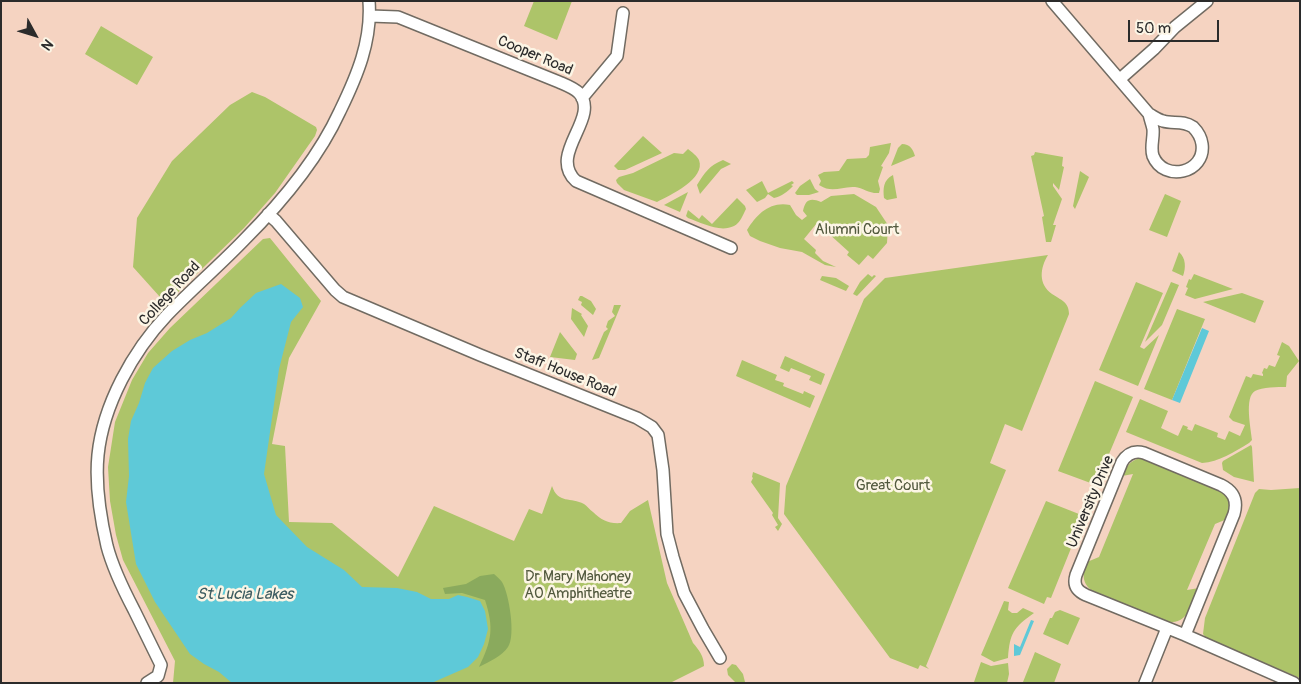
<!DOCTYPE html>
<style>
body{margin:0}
#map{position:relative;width:1301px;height:684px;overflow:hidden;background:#f4e3c8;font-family:Pangolin,sans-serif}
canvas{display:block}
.frame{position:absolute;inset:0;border:2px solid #2b2b2b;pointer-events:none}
.north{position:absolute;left:10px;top:10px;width:50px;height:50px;-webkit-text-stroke:4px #fcf5e5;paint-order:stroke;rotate:129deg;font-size:14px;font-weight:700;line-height:20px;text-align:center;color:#2b2b2b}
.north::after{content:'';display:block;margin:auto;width:18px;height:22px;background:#2b2b2b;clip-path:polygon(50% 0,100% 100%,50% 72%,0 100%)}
.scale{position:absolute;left:1128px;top:20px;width:91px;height:22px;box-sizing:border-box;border:2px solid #2b2b2b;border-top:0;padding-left:6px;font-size:15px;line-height:18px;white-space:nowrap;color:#2b2b2b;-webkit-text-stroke:4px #fcf5e5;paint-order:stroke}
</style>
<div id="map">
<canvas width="1301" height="684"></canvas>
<div class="frame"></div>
<div class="north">N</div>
<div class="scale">50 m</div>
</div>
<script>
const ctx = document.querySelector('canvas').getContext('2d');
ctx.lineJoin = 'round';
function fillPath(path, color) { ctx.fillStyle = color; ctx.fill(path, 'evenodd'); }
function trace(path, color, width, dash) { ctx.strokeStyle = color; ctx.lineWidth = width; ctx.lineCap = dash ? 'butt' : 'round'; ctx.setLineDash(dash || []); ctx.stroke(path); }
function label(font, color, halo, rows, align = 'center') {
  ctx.font = font + ' Pangolin,sans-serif'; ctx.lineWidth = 5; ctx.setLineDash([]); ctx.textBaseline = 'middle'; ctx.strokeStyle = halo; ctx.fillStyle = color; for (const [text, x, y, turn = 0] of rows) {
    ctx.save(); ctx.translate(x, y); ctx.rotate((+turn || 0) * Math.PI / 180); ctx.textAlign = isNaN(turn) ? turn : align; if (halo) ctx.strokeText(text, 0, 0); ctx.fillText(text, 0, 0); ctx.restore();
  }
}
fillPath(new Path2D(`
 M1,1H1300V683H1Z`), '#f5d3c1');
fillPath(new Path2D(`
 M534,1H572L557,40L524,26Z
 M101,26L153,57L137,85L85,54Z
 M252,92L265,97L316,127L317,130L315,136L275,193L244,228L172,298L160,297L133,267L137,218L172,161L230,105Z
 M643,136L662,153L625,170H618L614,166Z
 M891,143L889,153L881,166L883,167L878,181L880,189L879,193C870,194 863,188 855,187C841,186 833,194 819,185L821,181L818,175L824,172L839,171L847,159L866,158L869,155L870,147Z
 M902,144C910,144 913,149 915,156L891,166L898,148Z
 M688,149C692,152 697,156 699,160C706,179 670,195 657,202L624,190L617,183L616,180L619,177L633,173L674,153L683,154Z
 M1035,152L1063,157L1062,166L1064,167L1059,190L1053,183V186L1062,199L1053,225H1056L1051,242H1046L1042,217L1044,216L1031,156L1034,155Z
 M723,160L731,164L721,169L700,194L697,185C705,172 709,166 723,160Z
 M1080,171L1089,177L1075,209L1073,206Z
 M893,175L897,198L887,200L884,198C883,189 883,180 893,175Z
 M810,179L815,189L819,192L809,195H797L795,193L800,186Z
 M762,181L768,193L792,181L794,183L791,185L793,186C787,192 782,196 774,198L768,194L765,198L757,202L746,190Z
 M688,192L680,212L664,205Z
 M854,194L876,207L888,225L887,243L873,259L868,255L859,265L847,255L849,252L817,223L804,239L816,250L815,253L823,261L836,267L825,265L802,252L780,248L760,241L750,236L747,230C757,214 770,201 790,205L796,215L802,220L807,216L803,211C805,200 810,197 821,202L831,196Z
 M1165,194L1181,201L1167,237L1149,230Z
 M737,198L745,206L746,209C743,215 740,223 734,226C720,233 702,223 688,218L686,216L688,210L699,219L702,215L712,224Z
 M270,238L321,301L289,358L272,444L285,446L289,522L332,523L398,577L434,506L514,541L529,509L542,514L552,486C558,504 571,497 584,504C587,506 590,510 593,512C601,520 609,524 621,523L630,511L648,500L667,583L693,643C699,650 704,656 704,666L670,683H173L175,661L123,560L116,535L110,501L108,467L115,422L132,380L148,353L170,328L263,239Z
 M1179,252C1186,258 1186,268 1183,276L1172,271Z
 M1048,255C1040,268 1038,284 1052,294C1061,300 1069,302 1069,314L1022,431L1005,424L990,463L1006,470L926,666L929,669L920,665L918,669L890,658L803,540L784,514L786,486L864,299L885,278Z
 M868,274L872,277L874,275L876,276L857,296L853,294L860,282Z
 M1194,274L1233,289L1195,299L1185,295L1188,288L1186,287L1189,279L1191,280Z
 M822,276L836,278L849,286L846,291L820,280Z
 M1136,282L1163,293L1140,347L1144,349L1159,335L1138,386L1099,370Z
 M1171,282L1179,285L1162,325L1145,342Z
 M1242,293L1264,301L1255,323L1203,302Z
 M580,296H582L591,301L596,309L593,315L581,305L582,302L578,300Z
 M614,305H621L599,358L592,360L604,332L608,329L606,327L608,321L615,316L612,312Z
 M572,308L582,314L581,315L588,326L584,337L571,319Z
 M1177,309L1205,319L1172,400L1144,389Z
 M560,332L577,354L575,360L550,357Z
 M1282,342L1289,346L1299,361L1287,376L1286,387C1278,387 1262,387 1255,391C1244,397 1251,429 1252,440L1249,443C1234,452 1219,462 1202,463L1126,432L1140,399L1168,411L1161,428L1178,436L1183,425L1188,427L1187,429L1192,431L1195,424L1218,433L1217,437L1225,440L1229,431L1240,436L1245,425L1233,421L1229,417L1246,376L1251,378L1253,374L1263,376V374L1262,373L1264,368L1267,369L1269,365L1275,367L1280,356L1277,355Z
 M785,356L825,374L821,385L809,380L811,376L791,368L789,372L780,368Z
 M742,360L777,375L775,380L784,383L783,386L803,394L804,391L815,396L810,408L736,376Z
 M1095,381L1133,397L1096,485L1058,471Z
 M1251,445L1252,447L1254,482L1234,477L1223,470L1222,463L1223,461Z
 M1141,458L1147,459L1214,487L1226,494L1231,504L1227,519L1215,524L1187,590L1199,588C1193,603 1187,627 1166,621L1091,590C1081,581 1083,573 1087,562L1099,557L1133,474L1122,476C1126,467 1130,460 1141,458Z
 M753,472L780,483L778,518L782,524L778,531L775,527L778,525L772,515L773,513L751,482L753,478L752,477Z
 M1300,488V678L1207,639L1203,634L1205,618L1255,493L1259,489L1271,490Z
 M1046,501L1084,516L1051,598L1047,597L1044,604L1008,588Z
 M1004,601L1009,602L1008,610L1012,613H1017L1023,608L1034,613C1013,628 1010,633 1008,658L994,662L981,655Z
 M1060,610L1080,618L1068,645L1043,634L1050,618H1052L1055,612Z
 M1035,652L1061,664L1054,683L1023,682Z
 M981,662L991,666L1008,663L1009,674L1007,683L974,682Z
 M732,664L736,665L743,674L745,682V683H736L728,675L727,669Z`), '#adc469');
fillPath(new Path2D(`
 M494,574C497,577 500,579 502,582C509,593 516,636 508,647C502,656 489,662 479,667C492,640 494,628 485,600L462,593L445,594L443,588L466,584L480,576Z`), '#8aaa5d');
fillPath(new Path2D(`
 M281,284L300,298L303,307L291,322L279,369L264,474L276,515L307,547L344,570L362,587L397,588L417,592L431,599H449L458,595L467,597L480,601L485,611L488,629L484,644L478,657L468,667L436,681L432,683H232L219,672L204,664L190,654L155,602L136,564L126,502L129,476L128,439L131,421L139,403L145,383L153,368L172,351L190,340L207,333L231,318L240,308L256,293Z
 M1202,328L1209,331L1180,403L1172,400Z
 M1031,620L1034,621L1020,655L1014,656V644L1020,647Z`), '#5ec9d8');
const street = new Path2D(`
 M1052,1L1149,114C1153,116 1158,120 1163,121C1173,124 1183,120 1193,127C1198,132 1201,137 1202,144C1206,173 1164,183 1153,156C1150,147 1154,138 1153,129C1152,124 1150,119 1149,114
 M370,16L398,17L559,82C566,85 574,88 579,93C601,118 547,154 576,181L731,248
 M1120,79L1154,49L1175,27L1207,1
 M582,98L617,56L623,13
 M268,214L276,221L335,290L343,297L480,355L637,418L652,427L658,435L663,470L667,534L673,557L684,593L703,629L720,658
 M1185,635L1234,514C1238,500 1233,491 1221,485L1144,453C1134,450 1127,454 1122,462L1076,575C1073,585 1077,591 1086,595L1185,635L1294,683
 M147,683L158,676L161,665C152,647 143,628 134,610C123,589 113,569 107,546C100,516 95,485 98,455C103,405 133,351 167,315C192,289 219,266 244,240C282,202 318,159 340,111C357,76 372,41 369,1
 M1145,683L1167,628`);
trace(street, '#716b62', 14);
trace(street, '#fff', 11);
label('15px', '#2b2b2b', '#fcf5e5', [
 ["Cooper Road",535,56,23],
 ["College Road",170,294,-47],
 ["Staff House Road",565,373,22],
 ["University Drive",1091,502,-67]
]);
label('15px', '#52593e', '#fcf5e5', [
 ["Alumni Court",857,230],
 ["Great Court",893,486],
 ["Dr Mary Mahoney",578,577],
 ["AO Amphitheatre",578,594]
]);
label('italic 16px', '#3a5a5f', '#fcf5e5', [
 ["St Lucia Lakes",245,595]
]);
</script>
